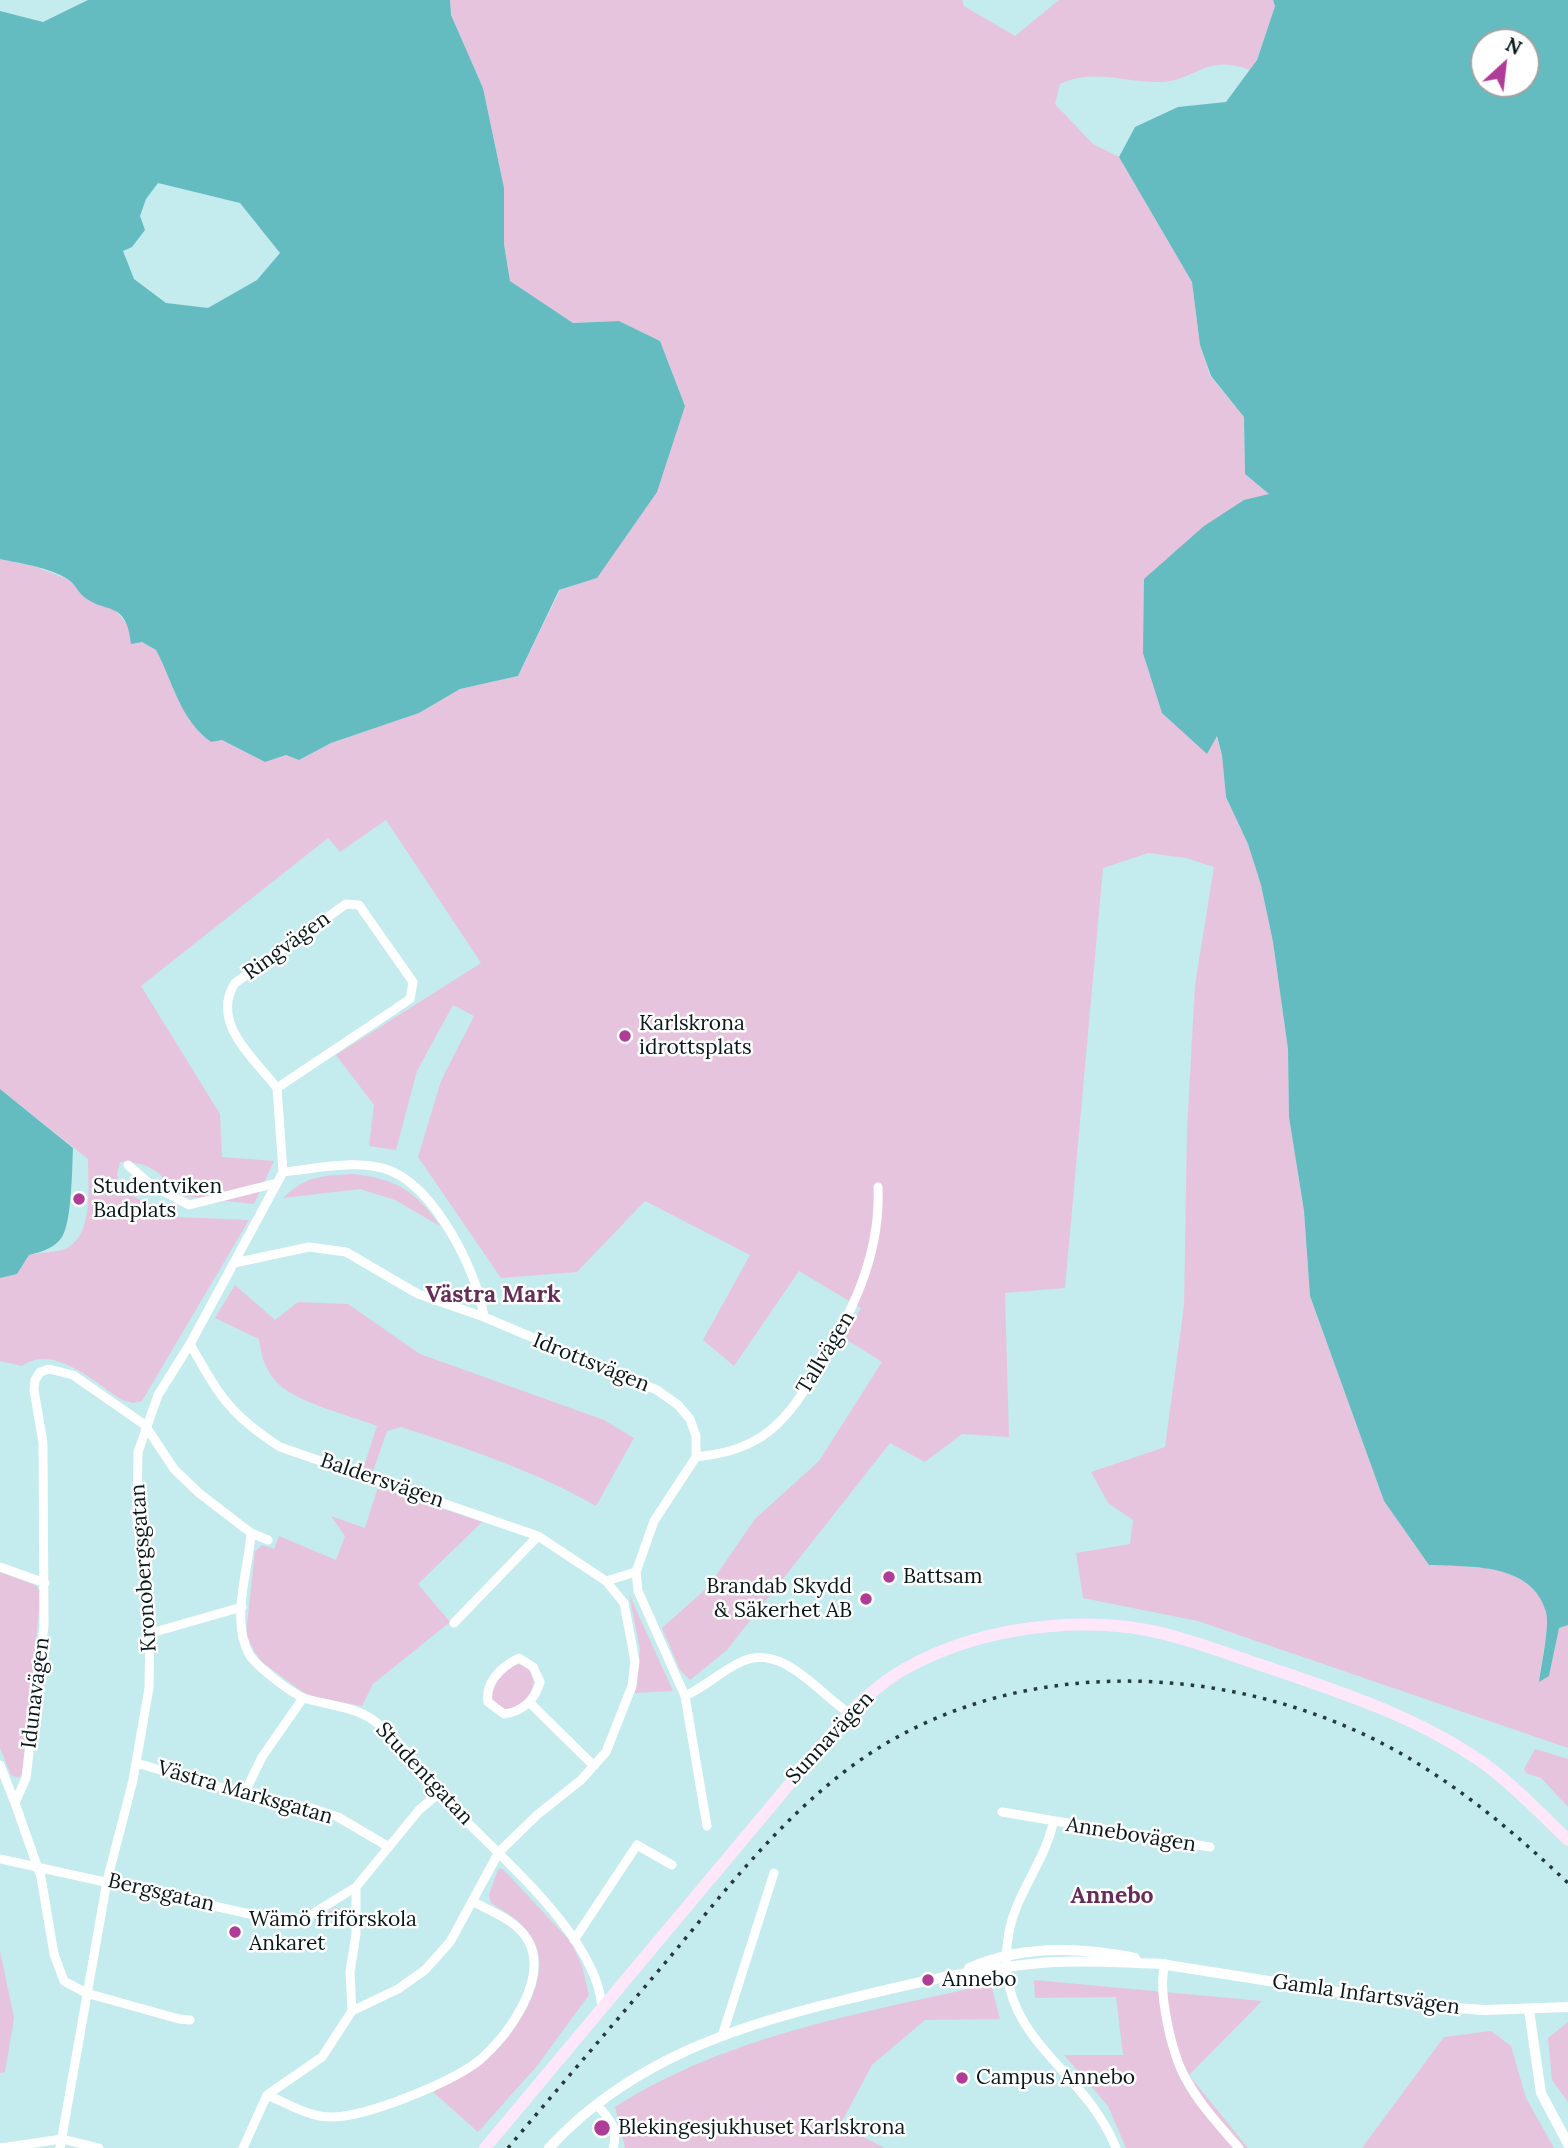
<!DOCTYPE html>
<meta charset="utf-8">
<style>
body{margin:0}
#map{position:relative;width:1568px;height:2148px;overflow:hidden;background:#c4ebed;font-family:Lora,serif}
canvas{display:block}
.north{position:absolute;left:1470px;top:28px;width:70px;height:70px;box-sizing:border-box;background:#fff;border:2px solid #9da3a3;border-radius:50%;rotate:27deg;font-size:19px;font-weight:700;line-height:28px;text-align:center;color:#091819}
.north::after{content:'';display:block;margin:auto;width:24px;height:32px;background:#af3d97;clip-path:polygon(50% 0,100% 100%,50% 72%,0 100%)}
</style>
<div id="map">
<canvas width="1568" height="2148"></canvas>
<div class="north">N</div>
</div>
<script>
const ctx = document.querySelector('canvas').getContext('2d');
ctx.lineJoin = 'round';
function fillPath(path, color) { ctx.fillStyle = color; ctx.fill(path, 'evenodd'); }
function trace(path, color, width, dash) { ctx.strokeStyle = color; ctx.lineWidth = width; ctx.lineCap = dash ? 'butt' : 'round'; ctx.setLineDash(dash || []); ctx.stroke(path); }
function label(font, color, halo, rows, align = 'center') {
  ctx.font = font + ' Lora,serif'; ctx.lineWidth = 5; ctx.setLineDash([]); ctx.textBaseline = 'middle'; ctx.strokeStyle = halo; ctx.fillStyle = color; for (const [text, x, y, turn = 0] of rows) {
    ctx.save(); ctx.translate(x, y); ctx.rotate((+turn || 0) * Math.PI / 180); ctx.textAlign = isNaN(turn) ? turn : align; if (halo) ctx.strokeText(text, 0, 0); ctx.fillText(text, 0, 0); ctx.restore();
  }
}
fillPath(new Path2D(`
 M450,0H962L964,6L1015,36L1059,0H1273L1275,6L1257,60L1250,70C1206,53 1197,80 1161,82C1123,83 1097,68 1060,84L1055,104L1093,144L1119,157L1192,282L1200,345L1210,376L1244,417L1245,474L1269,494L1188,735L1207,754L1216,735L1222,755L1226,797L1248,844L1261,885L1273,942L1288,1049L1289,1117L1304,1211L1310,1296L1384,1501L1429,1565C1470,1567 1531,1562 1546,1611C1551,1626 1540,1664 1539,1681L1549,1675L1559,1627L1568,1625V1748L1198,1621L1083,1598L1076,1553L1130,1544L1133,1520L1108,1503L1091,1472L1165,1447L1184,1306L1187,1129L1195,985L1214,867L1186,858L1148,853L1103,868L1065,1288L1005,1293L1009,1437L962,1434L925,1462L890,1443L727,1650L690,1680L680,1670L662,1628L708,1587L755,1519L819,1461L882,1362L844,1338L861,1308L799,1271L734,1366L703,1340L750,1255L645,1201L577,1272L501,1278L418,1157L441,1081L474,1016L453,1005L417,1071L396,1150L369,1146L374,1105L336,1055L481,963L386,820L340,852L328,838L141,986L220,1114L222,1157L274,1161L254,1204L181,1196C158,1174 155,1162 120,1162L117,1174L120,1190L177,1217L249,1220L142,1401L133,1403L122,1400C95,1383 54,1343 22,1366L0,1361V1278L17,1274L29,1255C40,1252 57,1253 67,1248C94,1234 88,1184 88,1159L0,1089V559L36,567L70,580L85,598L115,610L142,642L156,650C173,681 180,720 211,742L222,740L265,762L286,755L299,760L331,743L419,713L460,689L518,676L560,590L597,578L685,406L660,341L619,321L573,323L510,281L504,244V188L483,88L451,15Z
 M353,1174C396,1179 415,1190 440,1226L395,1200L360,1189L283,1198C307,1175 322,1176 353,1174Z
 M235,1285L275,1320L298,1302L348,1304L420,1354L604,1420L634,1438L596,1506C535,1471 469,1449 401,1427L387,1431L373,1471L363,1469L377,1426C351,1416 290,1401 274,1379C264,1367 261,1354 259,1339L215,1318Z
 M378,1487L482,1522L418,1584L450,1622L373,1684L362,1706L308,1696L262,1662L254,1651L246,1634L255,1551L262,1545L274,1549L279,1536L336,1560L345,1536L331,1516L365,1528Z
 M0,1572L35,1585L41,1592L22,1774L19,1778L11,1775L0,1748Z
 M629,1594L673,1691L635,1693L640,1649Z
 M515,1663L529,1667C541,1687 525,1712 502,1709L490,1696L492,1685Z
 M1535,1749L1568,1759V1807L1541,1778L1526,1773L1524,1769Z
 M498,1869H503L571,1942L582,1966L589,1995L537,2066L478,2132L433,2092C449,2083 469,2074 483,2062C512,2038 554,1981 534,1942C525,1923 507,1913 491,1903L489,1895Z
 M336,1907L348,1914L349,1924L327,1913Z
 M0,1951L14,2018L5,2072L0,2073Z
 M1034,1980L1262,2001L1189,2075L1248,2148H1126L1108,2106L1064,2055H1123L1116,1997L1035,1998Z
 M991,1984L1000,2019L925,2020L872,2065L840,2125L885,2148H625L615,2107C728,2035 862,2013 991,1984Z
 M1568,2022V2102L1552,2080L1548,2038Z
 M1491,2031L1511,2046L1526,2098L1554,2148H1362L1444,2037Z`), '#e7c4dd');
fillPath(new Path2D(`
 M88,0H450L451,15L483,88L504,188V244L510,281L573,323L619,321L660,341L685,406L657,492L597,578L559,590L518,676L460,689L419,713L331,743L299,760L286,755L265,762L222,740L211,742C180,720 173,682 156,650L142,642L131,644C127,600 106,614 84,597C78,592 75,584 69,580C50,567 22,564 0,559V11L43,22ZM158,183L240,203L280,253L257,280L208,308L166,303L134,279L123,251L132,247L145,230L140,216L146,199Z
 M1273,0H1568V1625L1559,1628L1549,1676L1539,1682C1541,1666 1550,1626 1546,1612C1532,1562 1469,1567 1429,1565L1384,1501L1310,1296L1304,1211L1289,1117L1288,1049L1273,942L1261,885L1248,844L1226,797L1222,755L1217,736L1207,754L1162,713L1143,653L1144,579L1204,526L1244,500L1269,494L1245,474L1244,417L1211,376L1200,345L1192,282L1119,157L1135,127L1178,107L1226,102L1257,60L1275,6ZM1484,42H1526V84H1484Z
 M0,1089L73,1148C72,1168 72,1221 62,1237C55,1248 41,1252 29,1255L17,1274L0,1278Z`), '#64bcc0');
trace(new Path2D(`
 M128,1165L150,1184L189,1205L277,1183
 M283,1172C316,1169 360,1158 391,1171C436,1190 477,1271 484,1317
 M234,1263L309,1247L346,1252L418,1294L484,1317L657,1390L678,1405L690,1419L696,1436V1457L654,1521L636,1572L638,1591L685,1696L707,1826
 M190,1344C219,1395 229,1414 280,1447L538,1536L606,1581
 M696,1457C721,1454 740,1450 761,1437C786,1421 801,1396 816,1372C851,1315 881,1256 878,1187
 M251,1533C249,1569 230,1619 249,1654C256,1666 293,1695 307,1699C328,1705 355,1707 373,1720C402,1741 422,1772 445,1799C493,1852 597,1934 602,2008
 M0,1567L45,1583
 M454,1623L538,1536
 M151,1633L242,1607
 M519,1658L533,1667L540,1682C535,1700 522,1712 504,1714L488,1702C485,1682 501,1667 519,1658Z
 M685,1696C705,1687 721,1671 741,1662C782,1642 818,1693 849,1713
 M529,1702L594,1766
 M136,1763L244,1794L314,1809L338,1817L389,1847
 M0,1765L15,1803
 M244,1794L262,1757L303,1698
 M1002,1812L1210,1847
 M1053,1823C1045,1861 1016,1894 1009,1932C989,2037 1082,2063 1116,2148
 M0,1859L277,1920L304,1919L356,1887
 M574,1940L637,1845L672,1865
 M1165,1964C1157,1991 1172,2055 1186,2079C1200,2105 1220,2126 1239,2148
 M352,2011L398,1989L425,1970L450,1942L499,1852L537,1815L581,1780L606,1752L632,1686L635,1661L624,1603L606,1581L636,1572
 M190,2020L179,2019L86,1993L64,1981L54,1954L41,1877L15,1803L26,1778L44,1626L43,1443L34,1390L35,1380L40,1372L49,1369L73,1375L145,1425L174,1469L199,1493L251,1533L268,1540
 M723,2033L774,1873
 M267,2095C287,2103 310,2118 333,2117C369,2116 453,2082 481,2059C509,2034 548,1980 529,1942C518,1921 494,1913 474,1902
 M597,2105C609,2118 619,2129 613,2148
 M0,2148L62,2139L99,2148
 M60,2148L107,1881L133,1780L149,1688L150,1615L137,1520L138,1452L158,1395L190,1344L283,1172L277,1088L410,999L413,982L359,905L346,904L235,983C210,1022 253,1057 277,1088
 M243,2148L267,2095L322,2057L352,2011L350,1972L356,1934V1887L419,1810L440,1792`), '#fff', 9);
trace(new Path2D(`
 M1161,1964L1427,2006L1485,2010L1568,2007
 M969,1968C1021,1945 1081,1947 1135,1958
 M1529,2010L1541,2093L1568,2144
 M549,2148C628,2062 734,2026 844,2000C913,1983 982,1967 1053,1962C1091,1960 1128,1963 1165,1964`), '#fff', 10);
trace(new Path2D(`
 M485,2148L849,1713C868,1695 888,1677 912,1665C976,1631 1056,1619 1128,1627C1176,1633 1224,1653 1270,1668C1346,1694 1420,1718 1486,1765C1516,1787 1542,1815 1568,1840`), '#fee7f8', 12);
trace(new Path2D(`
 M508,2148C560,2086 613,2025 665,1963C721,1896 774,1826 844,1772C999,1652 1224,1658 1391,1748C1457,1784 1514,1832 1568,1883`), '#273a3b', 3.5, [3.5, 7]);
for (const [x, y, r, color] of [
 [625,1036,7,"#af3d97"],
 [79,1199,7,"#af3d97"],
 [889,1577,7,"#af3d97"],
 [866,1599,7,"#af3d97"],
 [235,1932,7,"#af3d97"],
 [928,1980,7,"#af3d97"],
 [962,2078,7,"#af3d97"],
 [602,2128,9,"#af3d97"]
]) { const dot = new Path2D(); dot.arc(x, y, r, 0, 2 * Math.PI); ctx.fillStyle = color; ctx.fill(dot); trace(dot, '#fff', 2.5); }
label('21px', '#091819', '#fff', [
 ["Ringvägen",287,946,-36],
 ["Tallvägen",826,1353,-59],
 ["Idrottsvägen",591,1363,22],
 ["Baldersvägen",382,1481,19],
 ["Kronobergsgatan",144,1568,-94],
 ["Idunavägen",36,1693,-83],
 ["Sunnavägen",830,1738,-47],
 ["Studentgatan",424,1774,47],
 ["Västra Marksgatan",245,1793,16],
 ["Annebovägen",1131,1835,9],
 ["Bergsgatan",161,1893,13],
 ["Gamla Infartsvägen",1366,1995,8]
]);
label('21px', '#091819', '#fff', [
 ["Karlskrona",639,1024],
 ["idrottsplats",639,1048],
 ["Studentviken",93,1187],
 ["Badplats",93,1211],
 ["Battsam",903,1577],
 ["Brandab Skydd",852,1587,"right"],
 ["& Säkerhet AB",852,1611,"right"],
 ["Wämö friförskola",249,1920],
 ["Ankaret",249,1944],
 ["Annebo",942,1980],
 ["Campus Annebo",976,2078],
 ["Blekingesjukhuset Karlskrona",618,2128]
], 'left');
label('bold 23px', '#662d58', '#fff', [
 ["Västra Mark",493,1295],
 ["Annebo",1112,1896]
]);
</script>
